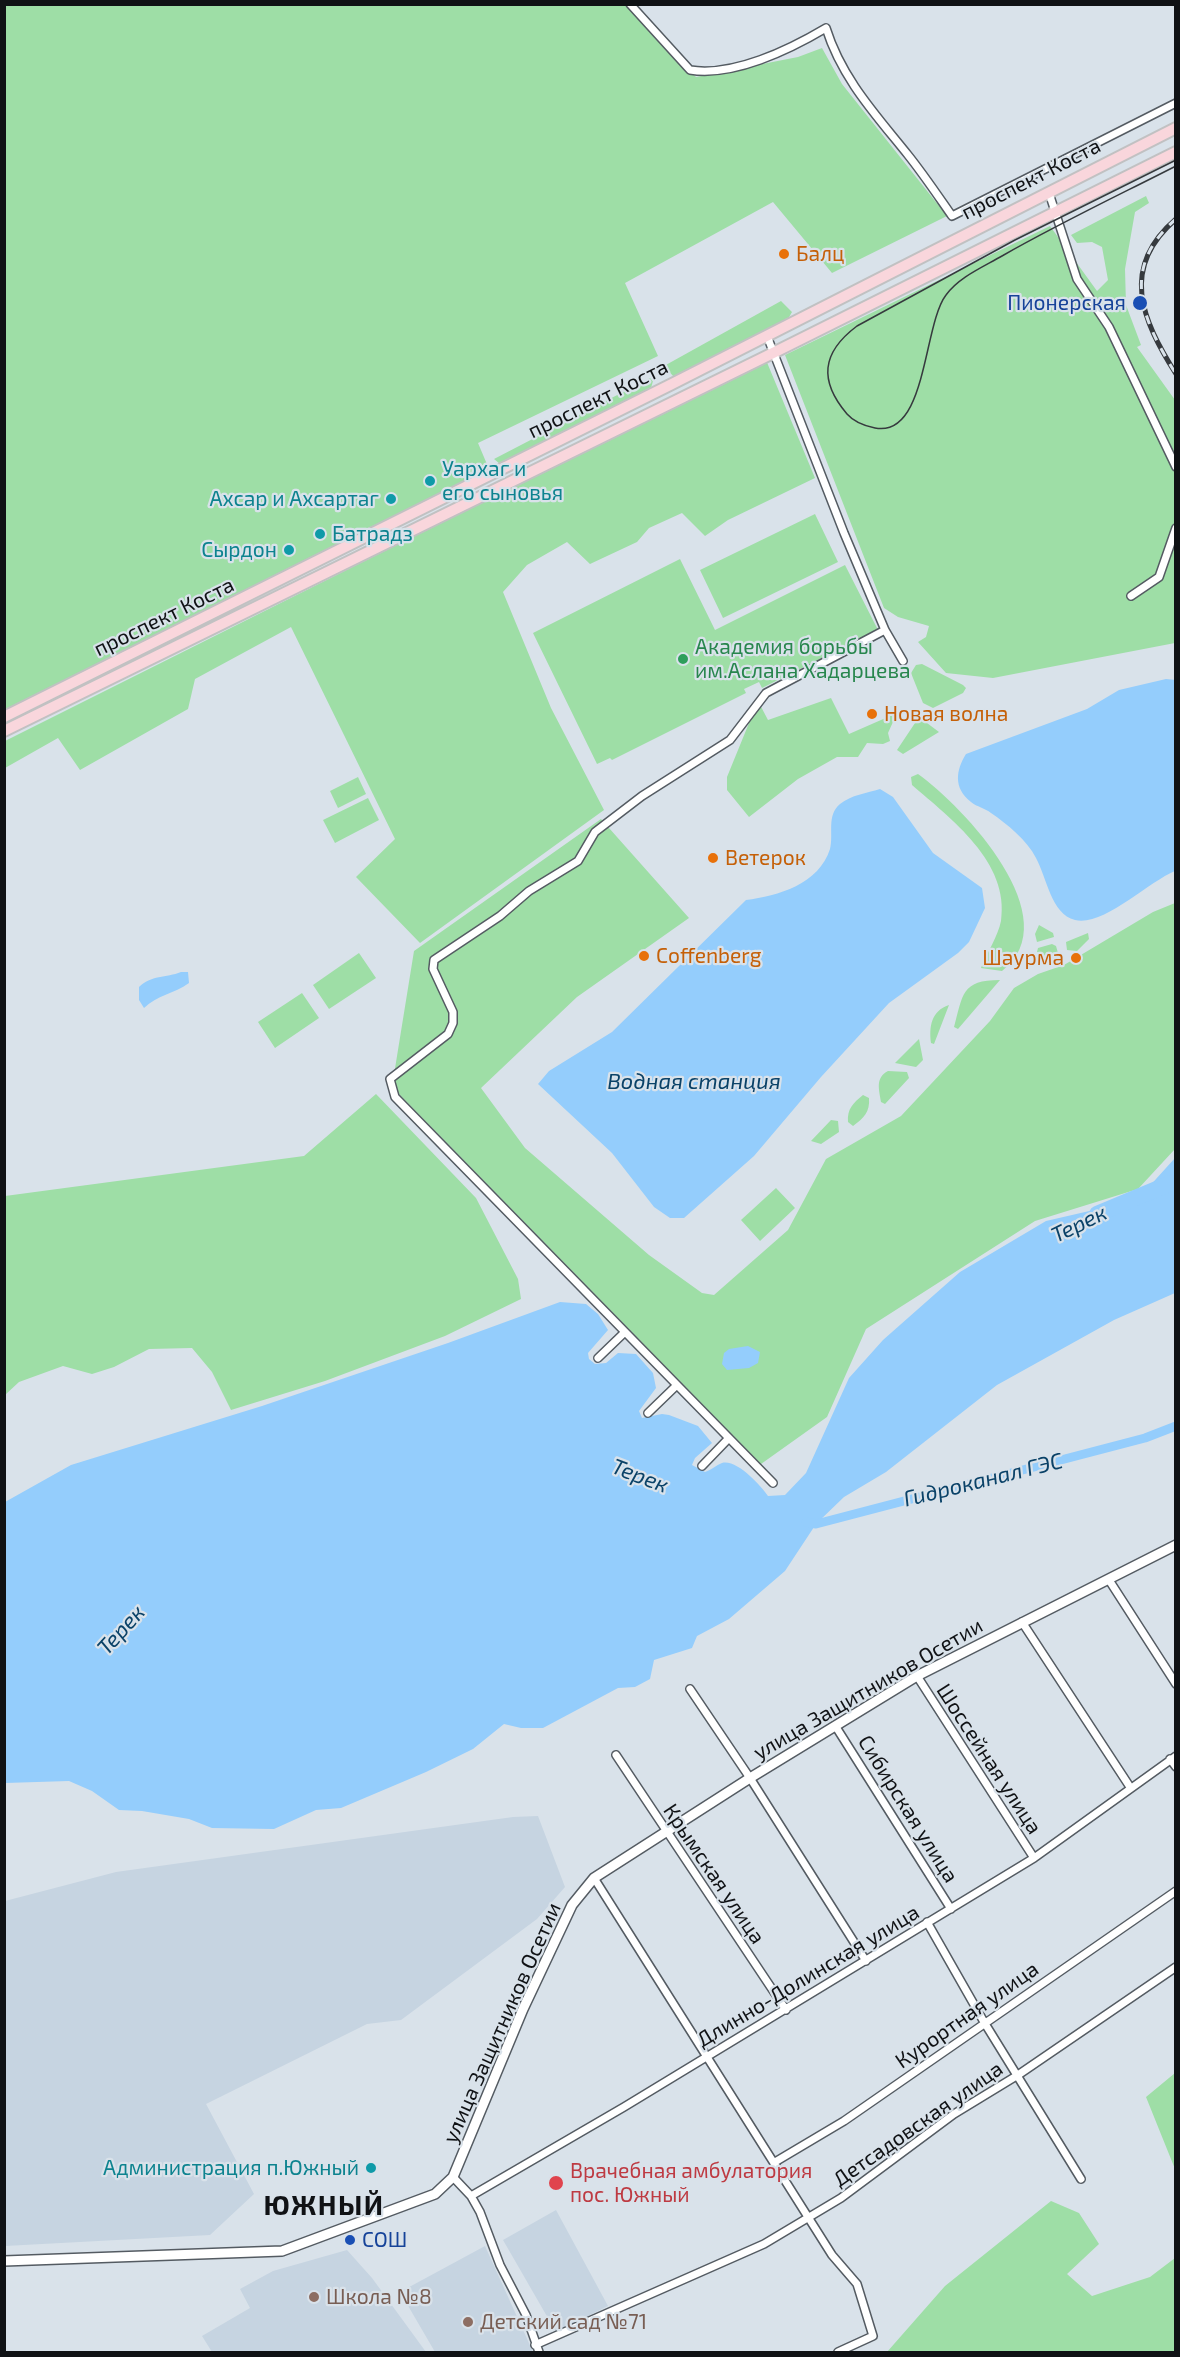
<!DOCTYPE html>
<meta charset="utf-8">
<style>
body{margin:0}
#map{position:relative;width:1180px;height:2357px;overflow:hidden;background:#d9e2ea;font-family:"Exo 2",sans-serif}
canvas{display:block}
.frame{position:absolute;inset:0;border:6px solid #101215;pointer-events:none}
</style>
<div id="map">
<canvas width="1180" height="2357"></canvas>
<div class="frame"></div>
</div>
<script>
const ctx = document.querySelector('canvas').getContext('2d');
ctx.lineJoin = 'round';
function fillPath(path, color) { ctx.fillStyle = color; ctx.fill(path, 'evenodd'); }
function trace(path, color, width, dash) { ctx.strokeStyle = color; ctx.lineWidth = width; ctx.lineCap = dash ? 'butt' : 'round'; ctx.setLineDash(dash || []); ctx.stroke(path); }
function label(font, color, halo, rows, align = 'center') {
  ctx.font = font + ' "Exo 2",sans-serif'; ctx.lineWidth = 4.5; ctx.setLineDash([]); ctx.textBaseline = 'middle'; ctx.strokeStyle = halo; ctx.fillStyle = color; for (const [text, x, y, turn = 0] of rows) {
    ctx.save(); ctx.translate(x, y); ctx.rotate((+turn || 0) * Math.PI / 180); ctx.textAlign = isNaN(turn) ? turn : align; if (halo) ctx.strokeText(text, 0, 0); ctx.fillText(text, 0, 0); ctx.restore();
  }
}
fillPath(new Path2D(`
 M538,1816L565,1887L537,1919L401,2020L367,2024L206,2104L254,2194L210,2235L5,2246V1901L116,1872L513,1817Z
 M556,2210L608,2306L556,2332L503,2240Z
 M485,2246L533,2352H435L400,2292Z
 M347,2250L372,2278L426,2352H212L202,2336L250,2308L240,2289L273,2271Z`), '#c6d4e1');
fillPath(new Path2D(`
 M5,5H626L696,77L798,57L822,48L842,84L947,216L832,273L773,202L625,283L658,356L478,443L489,469L207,614L5,713Z
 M1146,196L1149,203L1135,212L1125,269L1126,305L1141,345L1137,347L1175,400V643L993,678L946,673L918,642L926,637L929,626L898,617L884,608L785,355L1050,226L1097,291L1108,280L1102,247L1092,242L1077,243L1071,235Z
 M781,301L792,312L788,319L674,377L664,366Z
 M766,360L815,478L728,520L705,536L682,513L649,528L637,542L590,564L567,542L527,565L503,592L551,708L604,810L420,943L356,877L395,839L291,627L195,679L188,709L80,770L58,738L5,768V741Z
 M650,378L653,381L651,388L500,464L494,459Z
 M815,514L838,562L723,618L700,570Z
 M680,559L715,630L845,565L878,630L762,688L759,682L744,689L746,693L612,760L610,758L597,764L533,633Z
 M922,664L963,685L966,688L963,693L933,708L923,703L911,673L916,665Z
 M831,698L849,734L897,713L888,733L890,741L883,744L867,743L858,757H837L798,779L749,817L727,790V777L758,701L768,720Z
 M919,717L939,732L903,754L897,750Z
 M918,774C964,807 1070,919 1002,971L981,968C987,953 998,936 1001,921C1010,862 951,819 912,785L911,777Z
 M358,777L366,794L338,808L330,791Z
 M368,798L379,820L335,843L323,820Z
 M601,819L689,918L577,997L481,1088L525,1148L649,1255L702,1293L714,1295L788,1230L826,1159L901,1116L990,1021L1014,988L1038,974L1064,965L1153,912L1175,903V1149L1138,1189L1035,1221L866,1329L827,1417L761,1464L392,1087L414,951Z
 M1039,925L1053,933L1054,937L1037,942L1035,934Z
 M1088,933L1089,939L1077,951L1067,950L1066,942Z
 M1052,944L1056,946L1060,960L1055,965L1037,952L1038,948Z
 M359,953L376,978L329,1009L313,985Z
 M1000,980L958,1029L954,1027C963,995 961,980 1000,980Z
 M302,993L319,1018L275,1048L258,1022Z
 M949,1005L934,1044L931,1043C929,1027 931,1011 949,1005Z
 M919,1039L923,1060L916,1067L895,1063Z
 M888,1071L907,1072L909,1078L885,1104L881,1102C879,1089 875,1078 888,1071Z
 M376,1094L476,1198L518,1279L521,1299L445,1336L325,1381L231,1410L212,1372L192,1348L149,1349L114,1367L92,1374L63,1366L19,1382L5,1395V1196L304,1156Z
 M863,1095L869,1098C870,1112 864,1118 853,1126L848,1122C847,1109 853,1103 863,1095Z
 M831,1120L838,1121L839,1132L821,1144L811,1141Z
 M776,1188L795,1208L760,1241L741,1220Z
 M1175,2073V2169L1146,2097Z
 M1051,2201L1079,2213L1099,2244L1067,2274L1092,2296L1150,2277L1175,2258V2352H887L945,2286Z`), '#9edea6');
fillPath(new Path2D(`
 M1166,679L1176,680L1175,871C1148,882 1103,927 1075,920C1051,914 1047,878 1036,858C1027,840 1007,824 991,813C985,808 977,807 971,802C953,788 956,770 966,754L1087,709L1119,690Z
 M880,789L893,797L933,853L982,888L985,908L969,942L958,953L889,1003L821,1077L754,1156L684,1218H670L654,1207L612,1153L538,1084L549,1071L612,1032L746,900C778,896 819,884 830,849C834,834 826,816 840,804C851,795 867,793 880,789Z
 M181,972H188L189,983C174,994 157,995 144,1008L139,1000V987C151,975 166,978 181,972Z
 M1175,1158V1293L1114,1320L997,1385L886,1472L844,1497L816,1524L785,1571L729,1619L697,1636L692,1648L654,1660L650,1679L635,1687L618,1688L543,1728H521L504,1724L473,1749L426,1772L341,1808L316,1810L274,1829L212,1828L189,1819L142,1811L119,1810L92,1791L69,1781L5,1783V1502L71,1465L262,1406L448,1343L560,1302L586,1304L598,1314L608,1330L588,1353L589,1359L595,1364L606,1363L618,1353L636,1354L653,1373L656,1388L639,1411L642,1418L662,1414L669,1415L698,1426L712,1443L695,1458L692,1465L705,1472C712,1470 716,1465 722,1463C737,1459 761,1486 768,1496L785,1495L806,1473L849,1378L883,1340L960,1272L1046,1221L1137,1200Z
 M748,1346L760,1352L758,1363L749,1368L727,1370L722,1364L724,1353L729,1349Z`), '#94cdfc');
trace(new Path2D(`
 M806,1522L816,1524L1145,1438L1176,1426`), '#94cdfc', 9);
trace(new Path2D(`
 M1097,1214L1176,1181`), '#94cdfc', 16);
const minor = new Path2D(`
 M630,4L690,70C733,77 789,50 826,28C842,79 876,115 908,155C924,175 938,196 952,216L1176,103
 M1049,193L1077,279L1109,327L1176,467
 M767,336L844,533L885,630L903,661
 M1131,596L1159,577L1176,528
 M598,1358L625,1332
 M648,1413L677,1385
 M702,1466L729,1438
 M773,1483L395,1097L390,1079L448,1034L453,1023V1012L433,969L434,960L500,916L529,891L578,861L595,832L642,796L730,740L766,693L885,630
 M1109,1580L1176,1684
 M1022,1622L1130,1787
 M917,1676L1034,1858
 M690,1689L750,1778L866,1961
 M836,1727L951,1909
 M616,1755L786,2010
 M1170,1759L1176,1767
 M594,1878L832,2255L857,2284L873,2336L838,2352
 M927,1922L984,2022L1081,2179
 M775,2162L844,2121L1176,1891
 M453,2177L471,2196L624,2107L1034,1858L1176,1756
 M471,2196L480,2212L500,2265L526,2315L539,2352
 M535,2345L764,2244L841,2198L954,2114L1018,2075L1176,1967`);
const tertiary = new Path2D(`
 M4,2261L282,2251L435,2194L453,2177L523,2009L572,1905L594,1878L750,1778L917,1676L1176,1545`);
const primary = new Path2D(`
 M4,717L670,385L1176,128
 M4,731L773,353L1176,152`);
trace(minor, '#545b62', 10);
trace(tertiary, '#545b62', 12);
trace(primary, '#c1c1c2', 14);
trace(minor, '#fff', 7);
trace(tertiary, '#fff', 9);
trace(primary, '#f9d6dc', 10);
trace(new Path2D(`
 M1176,160L1015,240L857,326C821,353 819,381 847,414C854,422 865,426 875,428C927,438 923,325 946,295C959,277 983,267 1002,256C1058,224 1117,196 1176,166`), '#363a3e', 1.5);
const rail = new Path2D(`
 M1176,219C1119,268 1142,320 1176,374`);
trace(rail, '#363a3e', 5);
trace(rail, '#d9e2ea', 3, [9]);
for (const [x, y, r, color] of [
 [784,254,6,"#e8710a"],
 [1140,303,8,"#1a4fb4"],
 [430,481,6,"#0f9aa8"],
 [391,499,6,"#0f9aa8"],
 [320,534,6,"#0f9aa8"],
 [289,550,6,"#0f9aa8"],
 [683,659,6,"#2e9e5b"],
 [872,714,6,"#e8710a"],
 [713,858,6,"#e8710a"],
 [644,956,6,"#e8710a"],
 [1076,958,6,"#e8710a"],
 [371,2168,6,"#0f9aa8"],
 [556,2183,8,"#e0444e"],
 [350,2240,6,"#1a4fb4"],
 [314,2297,6,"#8d6e63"],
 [468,2322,6,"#8d6e63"]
]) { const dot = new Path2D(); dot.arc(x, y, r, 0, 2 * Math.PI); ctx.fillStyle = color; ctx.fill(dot); trace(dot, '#d9e2ea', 2); }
label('21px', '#101215', '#d9e2ea', [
 ["проспект Коста",1031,179,-27],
 ["проспект Коста",598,399,-26],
 ["проспект Коста",164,617,-26],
 ["улица Защитников Осетии",868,1689,-30],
 ["Шоссейная улица",989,1759,57],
 ["Сибирская улица",908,1809,58],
 ["Крымская улица",714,1874,56],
 ["Длинно-Долинская улица",808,1976,-31],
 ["Курортная улица",967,2015,-35],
 ["улица Защитников Осетии",502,2023,-66],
 ["Детсадовская улица",918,2124,-35]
]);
label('21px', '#c56008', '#d9e2ea', [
 ["Балц",796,254],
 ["Новая волна",884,714],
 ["Ветерок",725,858],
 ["Coffenberg",656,956],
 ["Шаурма",1064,958,"right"]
], 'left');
label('21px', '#164399', '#d9e2ea', [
 ["Пионерская",1126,303],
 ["СОШ",362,2240,"left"]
], 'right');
label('21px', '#0d838f', '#d9e2ea', [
 ["Уархаг и",442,469,"left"],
 ["его сыновья",442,493,"left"],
 ["Ахсар и Ахсартаг",379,499],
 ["Батрадз",332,534,"left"],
 ["Сырдон",277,550],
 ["Администрация п.Южный",359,2168]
], 'right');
label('21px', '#27864d', '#d9e2ea', [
 ["Академия борьбы",695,647],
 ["им.Аслана Хадарцева",695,671]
], 'left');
label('21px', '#be3a42', '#d9e2ea', [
 ["Врачебная амбулатория",570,2171],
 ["пос. Южный",570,2195]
], 'left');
label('21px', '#785e54', '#d9e2ea', [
 ["Школа №8",326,2297],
 ["Детский сад №71",480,2322]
], 'left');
label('italic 22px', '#0a4268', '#d9e2ea', [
 ["Водная станция",694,1082],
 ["Терек",1079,1224,-26],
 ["Терек",640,1476,21],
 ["Гидроканал ГЭС",983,1480,-14],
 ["Терек",121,1630,-48]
]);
ctx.letterSpacing = '1.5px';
label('bold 27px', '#101215', '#d9e2ea', [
 ["ЮЖНЫЙ",324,2206]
]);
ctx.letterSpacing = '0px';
</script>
